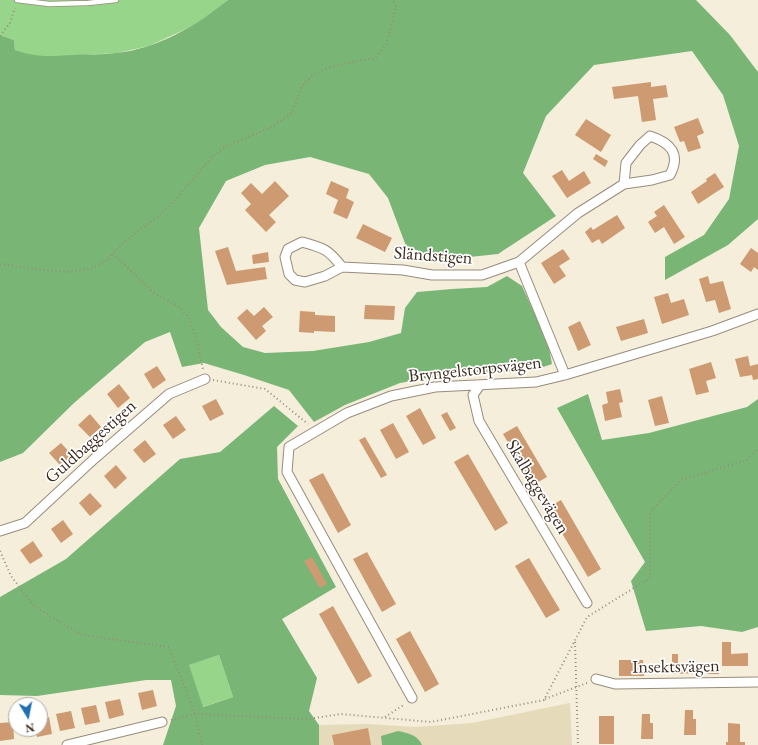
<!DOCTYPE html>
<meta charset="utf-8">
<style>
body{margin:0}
#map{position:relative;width:758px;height:745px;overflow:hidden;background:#f4eedb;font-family:"EB Garamond",serif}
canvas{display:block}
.north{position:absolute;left:8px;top:697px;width:40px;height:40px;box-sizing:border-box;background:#fff;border:1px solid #b1aaa5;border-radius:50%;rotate:170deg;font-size:11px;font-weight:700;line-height:16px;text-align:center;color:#3b2a1e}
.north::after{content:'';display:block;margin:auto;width:14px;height:18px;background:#1f6fb2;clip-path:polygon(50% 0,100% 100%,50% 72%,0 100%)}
</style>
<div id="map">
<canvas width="758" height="745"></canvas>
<div class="north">N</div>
</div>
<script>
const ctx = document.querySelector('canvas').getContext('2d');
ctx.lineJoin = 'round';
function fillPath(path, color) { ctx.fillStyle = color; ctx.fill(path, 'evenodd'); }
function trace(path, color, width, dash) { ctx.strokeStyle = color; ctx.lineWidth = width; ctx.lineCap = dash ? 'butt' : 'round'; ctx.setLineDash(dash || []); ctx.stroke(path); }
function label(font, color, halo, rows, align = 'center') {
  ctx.font = font + ' "EB Garamond",serif'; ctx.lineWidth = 3.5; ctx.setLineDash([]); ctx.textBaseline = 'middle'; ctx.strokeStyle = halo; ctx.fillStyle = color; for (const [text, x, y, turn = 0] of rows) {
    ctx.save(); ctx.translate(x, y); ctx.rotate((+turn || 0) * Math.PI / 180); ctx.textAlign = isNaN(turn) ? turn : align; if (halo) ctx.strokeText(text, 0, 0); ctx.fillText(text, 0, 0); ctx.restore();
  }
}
fillPath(new Path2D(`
 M570,703L572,745H319V725L368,724L415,727L472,723Z`), '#e5daba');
fillPath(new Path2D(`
 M0,0H228L214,12L188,28L149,46L117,53L49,57L31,55L15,50L14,40L0,35Z
 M219,655L233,697L202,707L188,665Z`), '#97d58a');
fillPath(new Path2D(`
 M228,0H696L730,35L758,72V219L728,245L665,280V257L704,235L729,199L739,146L723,95L692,51L594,65L546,116L523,173L556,216L498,254L441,260L406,246L388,198L369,174L310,157L265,165L226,181L199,228L208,310L221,327L243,347L265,353L313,351L369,342L401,333L405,308L417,292L452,289L487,287L507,276L522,286L548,343L552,364L534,370L445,375L400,383L345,405L314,422L289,390L244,375L204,363L182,367L170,332L145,342L74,403L23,453L0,462V35L14,40L15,50C39,58 49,56 73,55C87,54 101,55 116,53C157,49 196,26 228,0Z
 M588,394L602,440L649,433L747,407L758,399V627L742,632L701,626L646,631L631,581L645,562L557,408Z
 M274,406L298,426L277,447L278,479L336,587L282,619L317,678L309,711L319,725V745H163L176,706L171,680H146L37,696L0,695V597L66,559L180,459L220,452ZM219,655L233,697L203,707L189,665Z
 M398,731C408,733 418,735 422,745H382L381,736Z`), '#79b676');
fillPath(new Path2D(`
 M651,82V87L666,85L668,97L653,99L656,120L642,122L638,96L614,99L612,87Z
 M698,118L704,133L697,136L701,148L688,152L684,141L680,142L674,127Z
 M586,119L611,135L601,152L575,135Z
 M596,154L608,161L605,167L593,159Z
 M562,170L569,181L584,171L591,183L567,198L552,176Z
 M715,173L724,187L698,204L691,192L707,181L706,179Z
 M275,181L289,196L269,215L276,222L266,232L245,210L251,204L241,193L251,183L262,194Z
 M331,181L349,189L346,198L354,202L347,219L333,213L338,200L326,194Z
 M664,205L685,237L674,244L664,227L655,233L648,222L657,216L654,212Z
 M617,215L625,228L602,244L599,239L592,243L585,232L591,227L593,230Z
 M363,224L392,238L385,252L356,238Z
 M228,247L236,271L265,267L267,279L227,285L215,251Z
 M751,248L758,253V270L754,267L751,272L740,264Z
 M563,249L570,259L559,266L566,276L554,284L541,263Z
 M268,252L269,262L253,264L252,255Z
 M708,276L710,284L723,281L731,309L719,313L715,300L706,302L699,279Z
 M668,293L671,303L684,299L689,315L662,324L654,297Z
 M365,305L395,306L394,320L364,319Z
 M264,307L273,317L262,326L266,331L256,340L237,318L247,309L254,316Z
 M300,311L315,312V315L335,316V332L314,331V333L299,332Z
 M644,319L648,333L621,341L616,327Z
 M580,321L591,345L578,351L568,327Z
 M748,356L750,366L758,364V379L753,380L752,375L740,377L735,359Z
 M711,362L716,378L706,381L709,392L696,395L689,369Z
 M157,366L166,380L153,389L144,374Z
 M119,384L130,398L118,408L107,394Z
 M620,389L623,402L619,403L622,417L605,421L602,405L608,403L606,392Z
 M662,396L669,423L655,426L648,400Z
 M216,399L224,414L210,421L202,406Z
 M420,408L436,438L423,445L406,416Z
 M447,412L456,428L450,431L441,415Z
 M90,414L101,427L90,437L78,425Z
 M176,416L186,430L173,439L163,425Z
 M393,423L409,452L396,459L380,430Z
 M517,426L547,477L533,485L503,434Z
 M365,437L387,475L381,478L359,440Z
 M145,440L156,454L144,463L133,450Z
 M61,443L72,455L61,466L49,453Z
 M468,454L508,523L495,531L454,462Z
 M116,465L127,478L115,489L104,476Z
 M323,473L351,525L338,533L309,480Z
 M90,493L102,506L90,516L79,503Z
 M561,500L601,569L588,577L547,508Z
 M63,520L73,534L61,543L51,529Z
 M33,541L43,556L30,564L20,550Z
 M367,552L396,604L382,612L353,559Z
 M312,557L327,584L320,588L304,561Z
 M529,558L560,610L546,618L515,566Z
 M333,606L372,676L358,684L319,614Z
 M410,631L439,684L425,692L396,639Z
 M722,642H731V654L748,653V666H722Z
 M672,654H678V664H703L704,673L672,674Z
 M619,660H643L644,676H619Z
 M719,663V674H707V664Z
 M153,690L157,706L142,710L138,693Z
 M120,699L124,715L109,719L105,702Z
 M96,705L100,722L85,725L81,708Z
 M685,710H693V719H696V735H684Z
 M71,711L75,728L60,731L56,714Z
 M642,714H650V723H653V739H641Z
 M599,716H614V744H599Z
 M49,717L52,734L37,737L35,729H40V719Z
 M13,722L14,739L0,741V723Z
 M728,723L740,724V742H745V745H726V742H728Z
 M368,728L371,745H334L332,735Z`), '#cd9a71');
const service = new Path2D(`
 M17,0L49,4L88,3L116,0`);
const minor = new Path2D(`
 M519,262L565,375
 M342,267C328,249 324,248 302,242L288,249L285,257L289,274L295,280L305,282L325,276L342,267L403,270L432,275H482L519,262L578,213L624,184L652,180L670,175C681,154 671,143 650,136L640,145L626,163L624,184
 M480,385L473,395L479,421L587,603
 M0,531L25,523L94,459L169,394L205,379
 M596,679L615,684L758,682
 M412,698L287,472L289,447L347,413L391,396L435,387L536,382L565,375L712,331L758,314
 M67,745L162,722`);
trace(service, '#988c7c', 6);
trace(minor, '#988c7c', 11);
trace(new Path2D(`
 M0,36L10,23L15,8
 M113,254L154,293L176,305L189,317L197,341L203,369
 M0,264L52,271L71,272L93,268L107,260L121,245L139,230L158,217L176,199L212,157L226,146L272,127L292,113L302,86L314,74L331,67L352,62L375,58L386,45L392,23L396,5L393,0
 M213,380L265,389L308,424
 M0,551L11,576L34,606L82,635L169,647L195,714L308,719L341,714L431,722L544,700L587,617L650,578V512L681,480L747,460L758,448
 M575,642L578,745
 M545,699L587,683
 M385,717L405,704
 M171,720L195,714L202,745`), '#988c7c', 2, [1, 3]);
trace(service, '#fff', 4.5);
trace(minor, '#fff', 9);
label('18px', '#3b2a1e', '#fff', [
 ["Sländstigen",433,256,4],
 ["Bryngelstorpsvägen",475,370,-6],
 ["Guldbaggestigen",91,442,-42],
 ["Skalbaggevägen",537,487,59],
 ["Insektsvägen",676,667,-1]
]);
</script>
